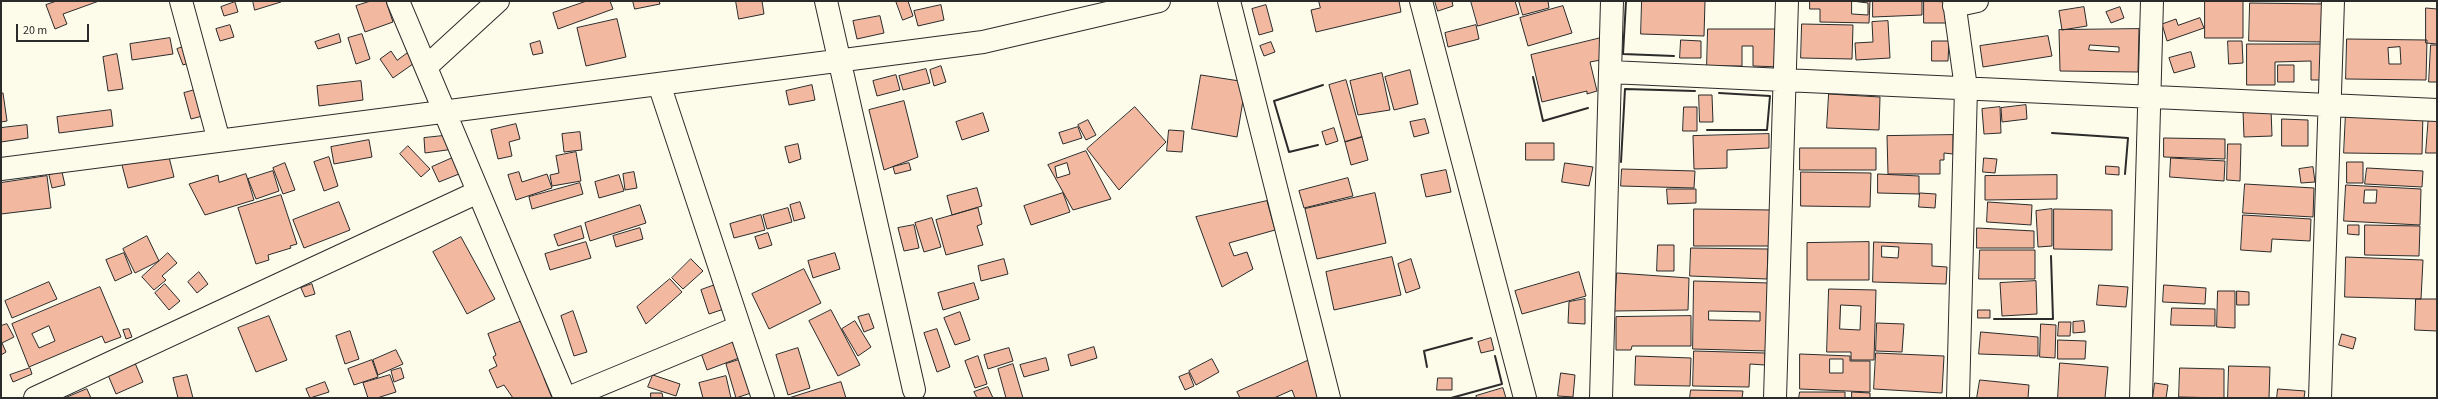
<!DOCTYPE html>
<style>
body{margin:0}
#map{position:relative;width:2438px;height:399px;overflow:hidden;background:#fdfbea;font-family:"Source Sans 3",sans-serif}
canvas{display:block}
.frame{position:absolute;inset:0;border:2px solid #2b2b2b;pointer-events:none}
.scale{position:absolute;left:16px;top:24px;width:73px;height:18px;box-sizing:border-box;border:2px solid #2b2b2b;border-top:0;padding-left:5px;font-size:12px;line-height:14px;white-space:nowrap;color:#2b2b2b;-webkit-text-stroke:3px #fdfbea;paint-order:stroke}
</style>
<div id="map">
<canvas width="2438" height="399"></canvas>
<div class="frame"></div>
<div class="scale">20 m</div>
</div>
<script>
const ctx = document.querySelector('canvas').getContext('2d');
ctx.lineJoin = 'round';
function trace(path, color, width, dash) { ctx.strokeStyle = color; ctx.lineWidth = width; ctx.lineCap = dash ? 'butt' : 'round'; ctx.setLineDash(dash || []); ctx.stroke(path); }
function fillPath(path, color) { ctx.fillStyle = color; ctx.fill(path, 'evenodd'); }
trace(new Path2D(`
 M2321,13V1`), '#d8d7c9', 7);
const building = new Path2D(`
 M57,1H99L63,14L67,24L55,29L46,5Z
 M253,1H281V2L255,10Z
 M371,1H386L393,22L365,32L356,6Z
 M587,1H610L613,9L558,29L553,13Z
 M633,1H659L660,4L635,9Z
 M736,1H762L764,14L739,19Z
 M896,1H908L913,16L903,20Z
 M1319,1H1399L1401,12L1316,32L1311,10L1320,8Z
 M1435,1H1452L1453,6L1438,11Z
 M1471,1H1515L1519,14L1478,26Z
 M1519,1H1548L1549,8L1523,15Z
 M1642,1H1705L1704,36L1641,34Z
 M1810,1H1870L1869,23L1820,22V9H1810ZM1852,1L1868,3V15L1852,14Z
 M1873,1H1922V15L1873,17Z
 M1924,1L1950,2V23H1924Z
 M2205,1H2243V38H2205Z
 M235,2L238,12L224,16L221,7Z
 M2250,3L2324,4L2323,42L2249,41Z
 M941,5L944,20L918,26L914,11Z
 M1266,5L1273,31L1259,35L1252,9Z
 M1563,6L1572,33L1528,46L1520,18Z
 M2084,7L2087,26L2062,30L2059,11Z
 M2120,7L2124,18L2111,23L2106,12Z
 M2426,8L2437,9V44L2426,43Z
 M880,16L884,33L857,39L853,21Z
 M2200,18L2204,28L2167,41L2162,24L2176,19L2178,25Z
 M617,19L626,57L586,66L577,28Z
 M1888,21L1890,58L1856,60L1855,43L1873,42L1872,22Z
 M1802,24L1853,25L1852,59L1801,58Z
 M230,25L234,37L220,41L216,29Z
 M1476,25L1479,39L1448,47L1445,33Z
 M1708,29H1781V67L1753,66V46H1742V66H1707Z
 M2139,29L2138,72L2060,71L2059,30ZM2090,45L2119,47V52L2089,50Z
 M339,34L341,42L318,49L315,42Z
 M362,34L370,59L356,64L348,38Z
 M2048,36L2052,56L1983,67L1980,46Z
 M170,38L173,54L132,60L130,44Z
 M1601,38L1606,59L1590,62L1597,91L1587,94V91L1542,102L1531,55Z
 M2347,39L2427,40L2426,80L2346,79ZM2400,47L2401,64H2389L2388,48Z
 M1681,40L1701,41V58H1680Z
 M540,41L543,53L533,55L530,44Z
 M1932,41H1949L1948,61H1932Z
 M2228,41H2242L2243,63L2229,64Z
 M1271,42L1275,52L1264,56L1260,46Z
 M2247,44H2327V80H2311V61L2275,62V85H2247Z
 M189,45L195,61L183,65L177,49Z
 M2431,45H2437V82H2429Z
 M413,49L420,59L393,78L380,59L391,51L397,60Z
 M2191,52L2195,67L2174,73L2169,58Z
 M117,54L123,89L108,91L103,57Z
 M2278,65H2294V82H2278Z
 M941,66L946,82L934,86L930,70Z
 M926,69L930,83L903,90L899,76Z
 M1410,70L1418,104L1394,110L1385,77Z
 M1382,73L1390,110L1358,115L1350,81Z
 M896,75L900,90L877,96L873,81Z
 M1201,75L1246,82L1237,137L1192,129Z
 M1346,80L1362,137L1345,142L1329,85Z
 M361,81L363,100L319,106L317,86Z
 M812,85L815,100L789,105L786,91Z
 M202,88L210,114L191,119L184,93Z
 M1,93H3L7,121L1,122Z
 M1829,94L1880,97L1879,130L1827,128Z
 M1699,95H1712L1713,122H1700Z
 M904,101L918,157L884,170L869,110Z
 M2026,105L2027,119L2002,122L2001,108Z
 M1135,107L1166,142L1119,190L1087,149Z
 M1684,107H1697V131H1683Z
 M2000,107L2001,133L1984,134L1982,109Z
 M2271,109L2272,136L2244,137L2243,111Z
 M111,110L113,126L59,133L57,117Z
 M2346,111L2423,112L2422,154L2344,153Z
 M983,113L989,131L962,140L956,122Z
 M2429,114H2437V153H2426Z
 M1425,119L1429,133L1414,137L1410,122Z
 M2282,119L2308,120V146H2282Z
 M1088,120L1096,135L1086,140L1078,125Z
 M516,124L520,139L509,142L512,156L498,159L491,130Z
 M27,125L28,138L1,142V128Z
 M1078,127L1082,138L1063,144L1059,133Z
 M1334,128L1338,141L1326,145L1322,132Z
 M1169,130L1184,131L1182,152L1167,151Z
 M580,132L582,150L564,152L562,134Z
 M1769,134V148L1727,150V168L1694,169L1693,136Z
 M452,135L454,149L425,153L424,138Z
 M1953,135V154L1944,153V160H1940V174H1888L1887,136Z
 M1362,137L1368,160L1351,165L1345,142Z
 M2164,138L2225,139V159L2164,157Z
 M369,140L372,157L334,164L331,147Z
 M1526,143H1554V160H1526Z
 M798,144L801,159L789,163L785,147Z
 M2228,144H2241L2240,181L2227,180Z
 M408,146L430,169L421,177L400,154Z
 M1800,148H1876V170H1800Z
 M1086,151L1111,199L1073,210L1048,165ZM1067,163L1070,174L1057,178L1055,167Z
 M576,152L581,181L552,186L550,175L559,173L556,156Z
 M168,153L174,177L128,188L122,165Z
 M457,156L464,172L439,182L432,167Z
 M329,157L338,186L324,191L314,162Z
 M1984,158L1997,159L1995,173L1983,172Z
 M2171,158L2225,161L2224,181L2170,177Z
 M2347,162H2363V183H2347Z
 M285,163L295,190L283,194L273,168Z
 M909,163L911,170L895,174L893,167Z
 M1565,163L1593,167L1589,186L1562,182Z
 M2106,166L2119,167V175L2106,174Z
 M2313,167L2315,182L2301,183L2299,169Z
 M2367,168L2423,171L2422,187L2365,184Z
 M1622,169L1695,171L1694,188L1621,186Z
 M1446,170L1451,192L1426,197L1421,175Z
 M273,171L279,191L256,199L248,179Z
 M62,172L65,185L52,188L49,175Z
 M519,172L522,182L547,174L552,188L516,200L508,175Z
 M634,172L637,188L625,190L623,174Z
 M1801,172L1871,173L1870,207L1801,206Z
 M246,174L254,200L205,215L189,184L218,175L219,182Z
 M1878,174L1919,176V194L1878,193Z
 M619,175L624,191L599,198L595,182Z
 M2057,175V199L1985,200V176Z
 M47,176L51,208L1,214V183Z
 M1348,178L1353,196L1304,208L1299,191Z
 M580,183L583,194L532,209L529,197Z
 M2245,184L2314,188L2313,217L2243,213Z
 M2346,185L2421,189L2420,225L2344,221ZM2365,190H2377L2376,203H2364Z
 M977,188L982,206L952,215L947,196Z
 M1667,189H1696V203L1668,204Z
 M1063,193L1070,212L1031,225L1024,206Z
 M1375,193L1386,243L1317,259L1305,209Z
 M1920,193L1936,194L1935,208L1919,207Z
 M281,195L297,244L290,246L291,248L268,255L269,260L256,264L238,208Z
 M1267,201L1275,230L1229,243L1234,256L1247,252L1253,269L1222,287L1196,217Z
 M339,202L350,230L304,248L293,220Z
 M800,202L805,218L794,221L790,205Z
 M1988,202L2032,205L2031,225L1987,222Z
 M640,205L646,223L590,241L585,223Z
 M788,208L792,222L767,229L763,215Z
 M978,208L982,224L977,226L983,245L946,255L936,220Z
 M1694,209L1773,210V246H1694Z
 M2052,209V246L2038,247L2036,211Z
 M2054,209L2112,210V250L2054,249Z
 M761,215L765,230L734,238L730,224Z
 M2243,215L2311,219L2310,241L2272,239L2271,252L2241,250Z
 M932,218L941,247L924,252L915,223Z
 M914,225L919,248L904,251L898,228Z
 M2348,225H2359V235L2348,234Z
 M2365,225L2420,226L2419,256L2365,255Z
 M581,226L584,238L558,246L554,235Z
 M640,228L643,239L616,247L613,236Z
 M1977,228L2034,231V248H1977Z
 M768,233L772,245L759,249L755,237Z
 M147,236L159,261L135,273L123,249Z
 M461,237L495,299L467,314L433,252Z
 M586,242L591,258L550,270L545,254Z
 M1869,242V280H1807V243Z
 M1874,242L1932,244V266L1947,267L1946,284L1873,282ZM1882,246L1899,247L1898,258L1882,257Z
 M1658,245H1674V271H1657Z
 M1691,248L1768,249L1767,279L1690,276Z
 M1980,250H2035V279H1979Z
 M124,253L132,273L115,281L106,260Z
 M168,253L177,263L162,276L166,280L154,290L142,277Z
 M835,253L840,269L813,278L808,261Z
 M1392,257L1401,295L1334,310L1326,272Z
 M2346,257L2423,260L2421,299L2345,297Z
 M691,259L703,271L683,289L672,278Z
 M1004,259L1008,274L981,281L978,266Z
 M1411,259L1420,288L1406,293L1398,264Z
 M804,269L821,303L769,329L752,294Z
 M199,272L208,284L197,293L188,282Z
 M1579,272L1586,296L1522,314L1515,291Z
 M1617,273L1689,278L1688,310L1615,311Z
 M670,279L682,292L646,324L637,307Z
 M1694,281L1770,283L1768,351L1693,349ZM1709,311L1760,312V321L1709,320Z
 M2036,281L2037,314L2002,316L2000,283Z
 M49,282L57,299L12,318L5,301Z
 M974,283L979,299L943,310L938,293Z
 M165,284L180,301L169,310L155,293Z
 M312,284L315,294L305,297L301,288Z
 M715,285L724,309L709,314L701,290Z
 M2099,285L2128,287L2126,307L2097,305Z
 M2164,285L2206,288L2205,304L2163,302Z
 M100,287L121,337L105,343L102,336L29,367L12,324ZM49,326L55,341L39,348L32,334Z
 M1829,289L1876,290L1874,360H1851V352H1827ZM1841,305L1861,306L1860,330L1840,329Z
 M2218,291H2235V328L2217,327Z
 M2237,291L2249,292V305H2237Z
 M1585,299V324L1568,323L1569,302Z
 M2416,299H2437V331L2415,330Z
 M2172,308L2215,309V326L2171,325Z
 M831,310L860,365L838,376L809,321Z
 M1978,310H1990V318H1978Z
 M573,311L587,352L574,356L561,316Z
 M960,312L970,340L955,345L944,318Z
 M869,314L874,328L864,332L858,317Z
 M269,316L287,360L256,372L238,328Z
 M1691,316V346H1632L1631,350H1616V317Z
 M522,321L548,377L544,378L552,398H513L504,385L497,388L489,370L497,366L493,357L496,355L488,334Z
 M855,321L871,347L858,356L842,329Z
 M2084,321L2085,332L2073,333V322Z
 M2059,322H2071L2070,336H2058Z
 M1877,323L1904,324L1902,352L1876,351Z
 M7,324L14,337L2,343L6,352L1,355V326Z
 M2041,324L2056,325L2055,358L2040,357Z
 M129,329L132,337L126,339L123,330Z
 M937,329L950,367L937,372L924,333Z
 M350,331L359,359L345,364L336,336Z
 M1981,332L2038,337V356L1979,354Z
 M2342,334L2356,338L2353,349L2339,345Z
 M1491,338L1494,350L1481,353L1478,342Z
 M2058,340L2086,341L2085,359H2058Z
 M732,341L739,358L707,370L701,353Z
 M1094,347L1097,358L1071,366L1068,355Z
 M798,348L810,388L788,395L776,355Z
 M1009,348L1013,361L988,369L984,355Z
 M396,350L403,364L378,375L373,360Z
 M1694,351L1765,353V365L1750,364L1749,387L1693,386Z
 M1876,353L1944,356L1942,393L1874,389Z
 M1800,354L1850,356V361H1870V392L1800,389ZM1830,359H1843V373H1830Z
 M978,356L987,384L975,388L965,361Z
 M1636,356L1691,358L1690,386L1635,385Z
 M1046,358L1049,370L1024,377L1020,365Z
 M1314,358L1323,398H1295L1292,390L1274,398H1240L1237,392Z
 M742,359L751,393L736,398L726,364Z
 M1212,359L1219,372L1196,385L1189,371Z
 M372,360L378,377L354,385L348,369Z
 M135,363L143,382L116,394L108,375Z
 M2060,363L2108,367L2105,398H2058Z
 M1013,364L1023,398H1006L998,369Z
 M2229,366L2270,367L2269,398H2228Z
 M30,368L32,374L13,382L10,375Z
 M401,368L404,378L394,382L391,371Z
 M2180,368L2224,369V398L2179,397Z
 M1189,373L1194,386L1185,390L1179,377Z
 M1561,373L1575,375L1573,397L1558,396Z
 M187,375L193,398H178L173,378Z
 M390,375L396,392L377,398H368L363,383Z
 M653,375L680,384L676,396L648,387Z
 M726,376L731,398H703L699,383Z
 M1438,378H1452V390H1437Z
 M1980,380L2029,385L2028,398H1977Z
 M325,382L329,392L310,398L306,389Z
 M841,382L846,398H789Z
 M2155,383L2168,385L2166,398H2153Z
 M988,387L993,398H977L974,392Z
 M1503,388L1506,398H1477L1476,396Z
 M87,389L91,398H65Z
 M2278,389L2305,391L2304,398H2277Z
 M1691,390L1743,391L1742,398H1690Z
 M1800,392H1845V398H1799Z
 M1852,392L1870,393V398H1852Z
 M651,393H662L663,398H651Z`);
fillPath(building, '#f2b8a0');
trace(building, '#2b2b2b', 1);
const minor = new Path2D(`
 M181,1L219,141
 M398,1L565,398
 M826,1L914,390
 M1229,1L1329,398
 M1421,1L1525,398
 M1954,1L1966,88L1958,398
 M1954,6L1977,1
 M426,67L498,1
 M1610,72L2437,110
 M659,84L763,398
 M1,169L983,42L1159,1
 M35,398L478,192
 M568,398L739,327
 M1601,398L1612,1
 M1775,398L1787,1
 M2141,398L2152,1
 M2320,398L2333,1`);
trace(minor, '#2b2b2b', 24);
trace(minor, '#fdfbea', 22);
trace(new Path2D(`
 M1626,1L1623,54L1674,56
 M1533,77L1543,121L1588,108
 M1707,130H1767L1770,96L1719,93
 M2052,133L2128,138L2125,174
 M1318,145L1289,152L1274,101L1323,85
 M1621,162L1625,89L1695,91
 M1994,319H2053L2051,256
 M1427,367L1424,351L1472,338
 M1451,398L1502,384L1495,356`), '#2b2b2b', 2);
</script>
